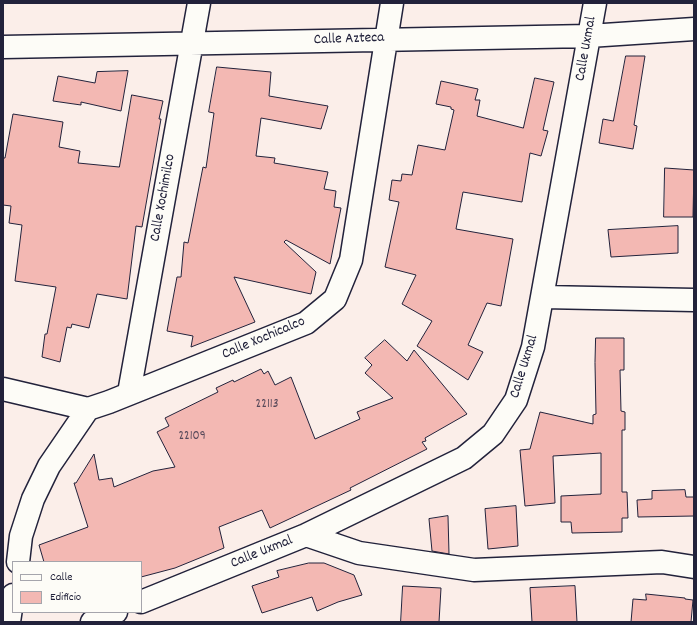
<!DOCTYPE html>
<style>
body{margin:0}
#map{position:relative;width:697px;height:625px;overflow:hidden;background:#fbeee9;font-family:Dekko,sans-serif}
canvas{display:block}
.frame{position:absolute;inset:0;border:4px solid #22223b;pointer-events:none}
.legend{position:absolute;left:12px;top:561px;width:130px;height:52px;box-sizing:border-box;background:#fdfcf7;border:1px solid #a5a5ac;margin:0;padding:5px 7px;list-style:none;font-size:12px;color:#22223b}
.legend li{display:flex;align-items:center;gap:8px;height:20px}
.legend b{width:20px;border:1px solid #a5a5ac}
</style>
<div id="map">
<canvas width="697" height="625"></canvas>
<div class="frame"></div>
<ul class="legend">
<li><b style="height:5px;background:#fdfcf7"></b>Calle</li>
<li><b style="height:11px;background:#f3b8b3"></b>Edificio</li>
</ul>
</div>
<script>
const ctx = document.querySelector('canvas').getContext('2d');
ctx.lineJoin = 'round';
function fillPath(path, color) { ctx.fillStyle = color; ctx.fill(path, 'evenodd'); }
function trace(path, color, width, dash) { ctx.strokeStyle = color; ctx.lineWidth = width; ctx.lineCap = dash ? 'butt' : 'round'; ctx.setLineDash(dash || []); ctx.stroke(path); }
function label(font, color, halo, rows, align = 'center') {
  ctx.font = font + ' Dekko,sans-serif'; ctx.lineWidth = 3; ctx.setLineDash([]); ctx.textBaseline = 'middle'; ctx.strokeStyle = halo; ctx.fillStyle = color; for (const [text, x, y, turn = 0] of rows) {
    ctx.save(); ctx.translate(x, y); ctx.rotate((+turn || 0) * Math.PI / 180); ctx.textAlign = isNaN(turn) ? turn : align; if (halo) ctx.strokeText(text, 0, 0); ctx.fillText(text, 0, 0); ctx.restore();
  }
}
const building = new Path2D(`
 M626,56H645L634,125L637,126L633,149L599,143L603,119L613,121Z
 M217,67L271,72L269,96L328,106L321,129L261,118L256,156L275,158L274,163L328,172L324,189L336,191L334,207L341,208L330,264L286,240L284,242L316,272L311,294L234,277L255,322L191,347L193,336L167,331L177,277H181L184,242L188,243L203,167L206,168L214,113L209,112Z
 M128,71L121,111L81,102V105L53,101L58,76L95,83L97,72Z
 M535,78L554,82L543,130L548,131L541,156L530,153L522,202L463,192L456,229L513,239L501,306L487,303L468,345L483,352L468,380L417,346L432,321L402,304L416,275L385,267L399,202L389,200L392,180L401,181L402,174L412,175L418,145L445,150L454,110L451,109V107L436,104L441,81L478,89L475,100H480L477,116L523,128Z
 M132,95L163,101L159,119H161L142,227L136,226L127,299L97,294L89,328L72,324L71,328L67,327L60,362L42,357L45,334H47L56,287L15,281L22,225L9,223L11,206L3,205V158H5L13,114L63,122L59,147L80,151L78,163L119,167Z
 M665,168L694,170L693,217H664Z
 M678,226V253L611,257L608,230Z
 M596,338H624V370H620L621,411L625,412V430H622V492H627L628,518H622V532L572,533L571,522H561V496L601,494V453L553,456L555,503L525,506L520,450L530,449L540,412L593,424V415L596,414L595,363Z
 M385,340L407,361L414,350L467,414L425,438L426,441L422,442L427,449L350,488L351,490L270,528L262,510L219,527L224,548L175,568L141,577V562H44L39,545L88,527L74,483H76L94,454L99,480L112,478L114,487L153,471L175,467L157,432L169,426L165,418L218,392L216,388L233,380L234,382L261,369L264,374L268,371L275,385L291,377L315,439L360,419L357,412L393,398L365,373L372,365L365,358Z
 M685,490L686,497H694V516L638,517L637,500L652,499V491Z
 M516,506L518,546L488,549L485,509Z
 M448,516L449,554L432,551L429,519Z
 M309,563H324L354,575L362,595L338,602L317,611L312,597L262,613L252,586L279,577L277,571Z
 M403,586L441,588L439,622H401Z
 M575,586L577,622H532L530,588Z
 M646,594L685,598V599L693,600L691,622H631L633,599L646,600Z`);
fillPath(building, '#f3b8b3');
trace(building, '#22223b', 1);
const minor = new Path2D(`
 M3,47L589,36L694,29
 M543,297L694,300
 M3,389L88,409
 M129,393L199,3
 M306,535L359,553L474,570L662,562L694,567
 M18,562L21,536L33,499L49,466L88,409L109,402L306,323L335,299L351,260L392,3
 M141,602L306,535L464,458L493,434L516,400L533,347L595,3
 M9,622L13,595
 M92,622L116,612`);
trace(minor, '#22223b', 25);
trace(minor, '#fdfcf7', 22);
label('13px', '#564859', null, [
 ["22113",267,405],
 ["22109",192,437]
]);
label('15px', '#22223b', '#fdfcf7', [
 ["Calle Azteca",349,40,-2],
 ["Calle Uxmal",587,49,-80],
 ["Calle Xochimilco",164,198,-80],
 ["Calle Xochicalco",264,339,-23],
 ["Calle Uxmal",525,367,-73],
 ["Calle Uxmal",262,553,-22]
]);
</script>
